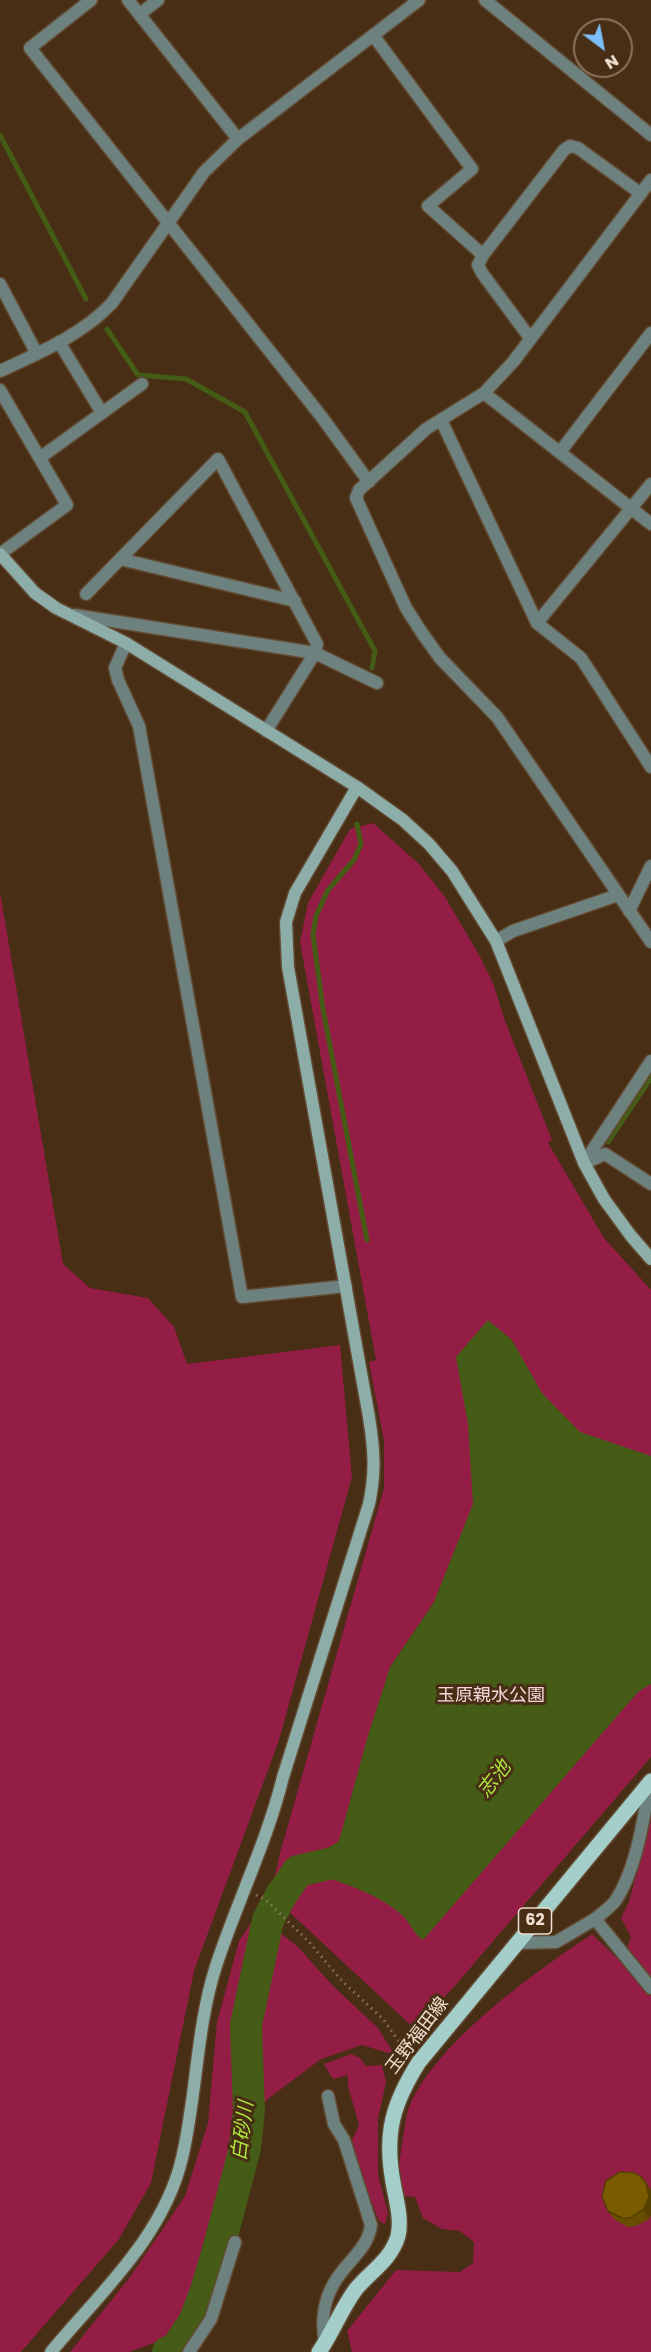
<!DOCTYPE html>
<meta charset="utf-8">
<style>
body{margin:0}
#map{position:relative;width:651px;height:2352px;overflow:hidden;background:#472e14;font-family:Poppins,sans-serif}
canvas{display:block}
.north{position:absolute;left:573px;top:18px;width:60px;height:60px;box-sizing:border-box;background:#472e14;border:2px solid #8b7560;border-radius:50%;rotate:148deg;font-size:16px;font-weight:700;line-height:24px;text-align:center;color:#f0e0d1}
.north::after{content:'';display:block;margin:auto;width:21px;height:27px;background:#7cbef9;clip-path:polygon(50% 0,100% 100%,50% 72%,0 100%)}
</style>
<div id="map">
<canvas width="651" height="2352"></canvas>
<div class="north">N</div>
</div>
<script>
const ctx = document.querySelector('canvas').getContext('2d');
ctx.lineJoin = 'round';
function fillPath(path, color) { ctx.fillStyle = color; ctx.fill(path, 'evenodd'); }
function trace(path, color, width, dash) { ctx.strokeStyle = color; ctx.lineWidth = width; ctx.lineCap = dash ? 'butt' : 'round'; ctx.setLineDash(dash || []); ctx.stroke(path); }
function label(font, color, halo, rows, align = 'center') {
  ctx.font = font + ' Poppins,"Noto Sans JP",sans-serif'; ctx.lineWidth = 6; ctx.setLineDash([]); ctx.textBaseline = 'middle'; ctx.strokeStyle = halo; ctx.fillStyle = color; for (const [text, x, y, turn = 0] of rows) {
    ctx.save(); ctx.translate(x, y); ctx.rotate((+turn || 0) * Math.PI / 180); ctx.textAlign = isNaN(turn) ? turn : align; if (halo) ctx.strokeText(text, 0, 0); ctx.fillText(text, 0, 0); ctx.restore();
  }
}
fillPath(new Path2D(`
 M373,823L419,864L445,897L478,953L493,983L505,1021L552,1140L548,1143L604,1238L651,1290V1757L453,1988L414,2028L271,1895L280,1853L384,1488V1441L369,1362L376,1360L300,942L308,903L350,829Z
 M0,892L63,1264L90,1288L148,1298L174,1327L187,1364L340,1345L352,1477L279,1740L194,1971L151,2183L119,2239L21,2352H0Z
 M651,1820V2352H352L347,2331L396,2270L460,2272L473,2263L474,2242L460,2231L442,2229L423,2218L415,2197L404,2196C403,2187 400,2177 399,2169C399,2162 406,2116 408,2110C432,2045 535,1972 592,1934L622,1963L631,1937L621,1918L629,1902Z
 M257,1914L298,1947L333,1986L377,2027L395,2055L362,2045L321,2059L269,2098L235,2130L183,2316L167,2338L129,2352H70L130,2277L185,2196L208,2123L217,2022L239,1941Z
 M351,2054L360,2058L366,2066L382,2065L386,2082L378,2119V2175L388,2213L385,2224L379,2221L363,2180L352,2140L359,2125L348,2086V2075L333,2079L324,2064Z`), '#941d45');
fillPath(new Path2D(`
 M488,1320L512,1340L542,1393L580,1432L651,1456V1684L638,1692L423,1940C413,1934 410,1922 402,1915C377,1893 345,1884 314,1873L305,1877L291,1872L339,1841L367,1739L390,1667L434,1602L473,1504L468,1424L456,1357Z`), '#445c15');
trace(new Path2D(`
 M0,135L86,299
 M107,329L138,375L186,379L245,412L375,651L372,668
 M357,824L361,844L354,860L328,890L316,916L313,935L323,1009L367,1240
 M608,1142L651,1078`), '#445c15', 5);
trace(new Path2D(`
 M168,2352L176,2349L194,2322L206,2291L219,2247L245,2148L249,2110L246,2025L268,1920L280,1897L298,1871L337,1862`), '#445c15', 32);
const street = new Path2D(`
 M91,0L30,48L321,416L369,482
 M128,0L238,139
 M485,0L651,135
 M141,13L158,0
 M373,35L472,169L428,206L483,255
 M651,180L513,362L484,393L426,429L359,490L356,498L406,608L422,633L440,658L497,717L651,942
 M0,284L37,354
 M530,338L482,273L478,265L483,255L564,150L570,146L578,148L640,193
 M59,342L102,413
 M0,371C39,353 82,335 112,303L204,172L238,139L419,0
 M0,390L67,505L0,554
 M484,393L651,524
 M441,420L537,623L581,658L651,767
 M560,452L651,333
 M41,457L142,384
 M120,559L295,601
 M86,594L218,459L317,644L315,653L266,731
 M74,615L315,653L377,683
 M537,623L651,484
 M126,643L115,668L118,680L139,726L242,1297L346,1286
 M629,911L651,866
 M496,941L513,931L618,895
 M584,1163L651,1061
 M585,1163L605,1154L651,1184
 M595,1919C602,1913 611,1907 616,1900C637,1867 643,1820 650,1783
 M516,1943L556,1942L595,1919L651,1988
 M325,2343C321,2320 323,2300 336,2280C348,2260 368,2249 371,2225L344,2140L334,2124L328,2096
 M189,2352L211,2319L235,2242`);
const secondary = new Path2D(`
 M0,554L35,593L56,608L126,643L357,787L403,820L429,844L452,871L496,941L584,1163L604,1199L631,1236L651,1259
 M51,2352C100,2293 164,2236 182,2158C197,2095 196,2028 216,1966C237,1902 267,1842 283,1777L369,1504C376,1472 374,1449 369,1417L288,967L286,922L295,893L357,787`);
const primary = new Path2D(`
 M319,2352C333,2332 341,2309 356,2289C371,2271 391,2260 398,2236C402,2219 396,2200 393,2182C384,2133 393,2103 419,2062L651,1781`);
trace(street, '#624a32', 15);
trace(secondary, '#624a32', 15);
trace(primary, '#624a32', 18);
trace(new Path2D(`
 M256,1895L266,1900L309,1942L342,1981L383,2019L406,2052`), '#8a755f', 3, [1.5, 4.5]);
trace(street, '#6d817f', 12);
trace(secondary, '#8cada8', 12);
trace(primary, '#a4cec9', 15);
fillPath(new Path2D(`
 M651,2190V2215L649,2219L636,2226L628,2227L614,2219L608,2211Z`), '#684f00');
fillPath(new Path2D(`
 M646,2183L651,2190V2215L649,2219L643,2210Z`), '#554000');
const building = new Path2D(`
 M620,2172L635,2173L641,2177L646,2183L649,2197L643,2210L630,2218H622L608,2211L602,2196L606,2181Z`);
fillPath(building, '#795c00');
trace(building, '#554000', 1.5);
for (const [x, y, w] of [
 [535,1921,33]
]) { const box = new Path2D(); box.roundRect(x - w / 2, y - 13, w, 26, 4.5); ctx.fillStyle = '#472e14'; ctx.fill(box); trace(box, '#f0e0d1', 1.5); }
label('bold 16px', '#f0e0d1', null, [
 ["62",535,1921]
]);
label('18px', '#f5d3d8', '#472e14', [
 ["玉原親水公園",491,1696]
]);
label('18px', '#f0e0d1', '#472e14', [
 ["玉野福田線",418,2036,-53]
]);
label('italic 20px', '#aee63e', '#472e14', [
 ["志池",495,1780,-52],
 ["白砂川",244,2131,-83]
]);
</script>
